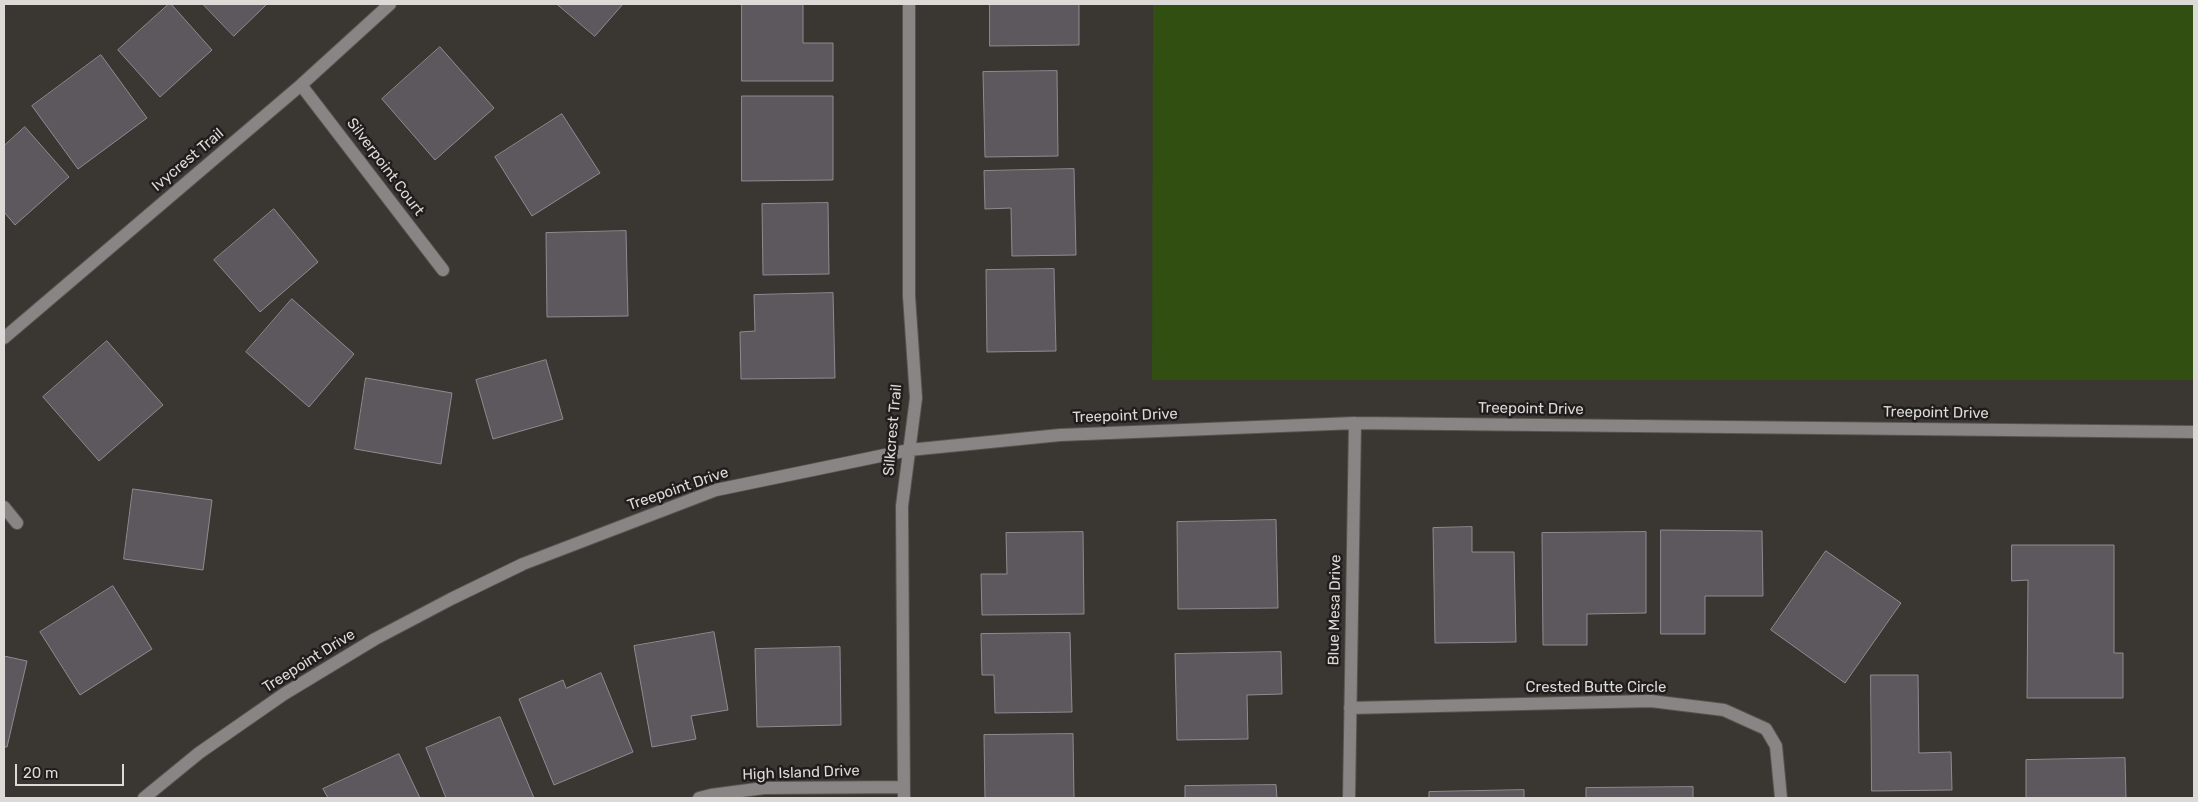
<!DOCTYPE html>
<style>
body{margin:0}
#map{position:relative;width:2198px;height:802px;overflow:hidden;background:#3a3631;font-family:Rubik,sans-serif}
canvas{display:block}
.frame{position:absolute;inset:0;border:5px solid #dcdad7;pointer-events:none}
.scale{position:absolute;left:15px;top:764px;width:109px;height:22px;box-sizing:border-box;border:2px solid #dcdad7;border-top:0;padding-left:6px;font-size:15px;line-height:18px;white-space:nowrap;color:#dcdad7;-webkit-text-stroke:4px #201e1c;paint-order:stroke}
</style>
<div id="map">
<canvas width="2198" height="802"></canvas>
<div class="frame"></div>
<div class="scale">20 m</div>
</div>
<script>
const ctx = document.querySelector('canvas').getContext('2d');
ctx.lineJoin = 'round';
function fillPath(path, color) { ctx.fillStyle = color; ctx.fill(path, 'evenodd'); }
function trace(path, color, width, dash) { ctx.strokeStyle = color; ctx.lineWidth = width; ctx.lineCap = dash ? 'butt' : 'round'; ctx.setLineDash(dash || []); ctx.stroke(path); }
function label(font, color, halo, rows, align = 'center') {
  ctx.font = font + ' Rubik,sans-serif'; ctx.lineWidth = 5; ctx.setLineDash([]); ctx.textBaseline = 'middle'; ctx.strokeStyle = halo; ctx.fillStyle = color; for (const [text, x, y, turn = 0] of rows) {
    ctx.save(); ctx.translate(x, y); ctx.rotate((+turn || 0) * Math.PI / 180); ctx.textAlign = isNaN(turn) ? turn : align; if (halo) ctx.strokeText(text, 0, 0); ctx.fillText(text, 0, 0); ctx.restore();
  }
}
fillPath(new Path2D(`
 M1153,4H2194V380H1152Z`), '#324f12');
const building = new Path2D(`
 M169,4H171L212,50L160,97L118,50Z
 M203,4H267L234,36Z
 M557,4H623L595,36Z
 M742,4H803V43H833V81H742Z
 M990,4H1079V45L990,46Z
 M440,47L494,108L435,160L382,99Z
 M101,55L147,118L78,169L32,106Z
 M1057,71L1058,156L985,157L983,72Z
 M742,96H833V180L742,181Z
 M562,114L600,173L532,216L495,157Z
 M25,127L69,177L15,225L4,212V146Z
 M1074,169L1076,255L1012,256L1011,208L985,209L984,171Z
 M828,203L829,274L763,275L762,204Z
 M274,209L318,262L260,312L214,260Z
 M626,231L628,316L547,317L546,233Z
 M1054,269L1056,351L987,352L986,270Z
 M833,293L835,378L741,379L740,332L755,331L754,295Z
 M292,299L354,354L309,407L246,352Z
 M107,341L163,405L99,461L43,397Z
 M546,360L563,419L493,439L476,380Z
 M366,378L452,393L441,464L355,449Z
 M133,489L212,500L203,570L124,559Z
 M1276,520L1278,608L1178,609L1177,522Z
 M1472,527V552H1514L1516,642L1435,643L1433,528Z
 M1661,530L1762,531L1763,596H1705V634H1661Z
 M1083,532L1084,614L982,615L981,574H1007L1006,533Z
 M1646,532V613L1587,614V645H1543L1542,533Z
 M2012,545H2114V653H2123V698H2027L2028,580L2012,581Z
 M1826,551L1901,603L1845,683L1771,630Z
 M113,586L152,649L80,695L40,632Z
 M714,632L728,710L691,716L696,739L652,747L634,646Z
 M1070,633L1072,712L995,713L994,675H982L981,634Z
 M840,647L841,725L757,727L755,649Z
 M1281,652L1282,694L1247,695L1248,739L1177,740L1175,654Z
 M4,656L27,661L7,747H4Z
 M601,673L633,752L554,785L519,699L563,680L566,688Z
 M1871,675H1918L1919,753L1951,752L1952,790L1872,791Z
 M500,717L534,798H446L426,748Z
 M1073,734L1074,798H985L984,735Z
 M399,754L420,798H328L323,789Z
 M2125,758L2126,798H2026V760Z
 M1276,785L1277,798H1185V786Z
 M1693,787V798H1586V788Z
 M1524,790V798H1429V792Z`);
fillPath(building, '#5c585d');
trace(building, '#8f8b91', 1);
const minor = new Path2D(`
 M301,85L443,270
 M4,338L301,85L390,4
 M4,507L17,523
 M1350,708L1651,701L1724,710L1766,729L1776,746L1781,798
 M144,798L199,753L284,694L375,639L451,599L523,564L716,490L909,450L1060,435L1355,423L2194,432
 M699,798L711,795L764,788L904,787
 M904,798L902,506L916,398L909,296V4
 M1349,798L1355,423`);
trace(minor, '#57544f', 14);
trace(minor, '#898585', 12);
label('15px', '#dcdad7', '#201e1c', [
 ["Ivycrest Trail",188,160,-40],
 ["Silverpoint Court",385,167,53],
 ["Treepoint Drive",1531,409,1],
 ["Treepoint Drive",1936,413,1],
 ["Treepoint Drive",1125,416,-2],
 ["Silkcrest Trail",893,430,-85],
 ["Treepoint Drive",678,489,-19],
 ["Blue Mesa Drive",1335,610,-89],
 ["Treepoint Drive",309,661,-32],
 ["Crested Butte Circle",1596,688],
 ["High Island Drive",801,773,-2]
]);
</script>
